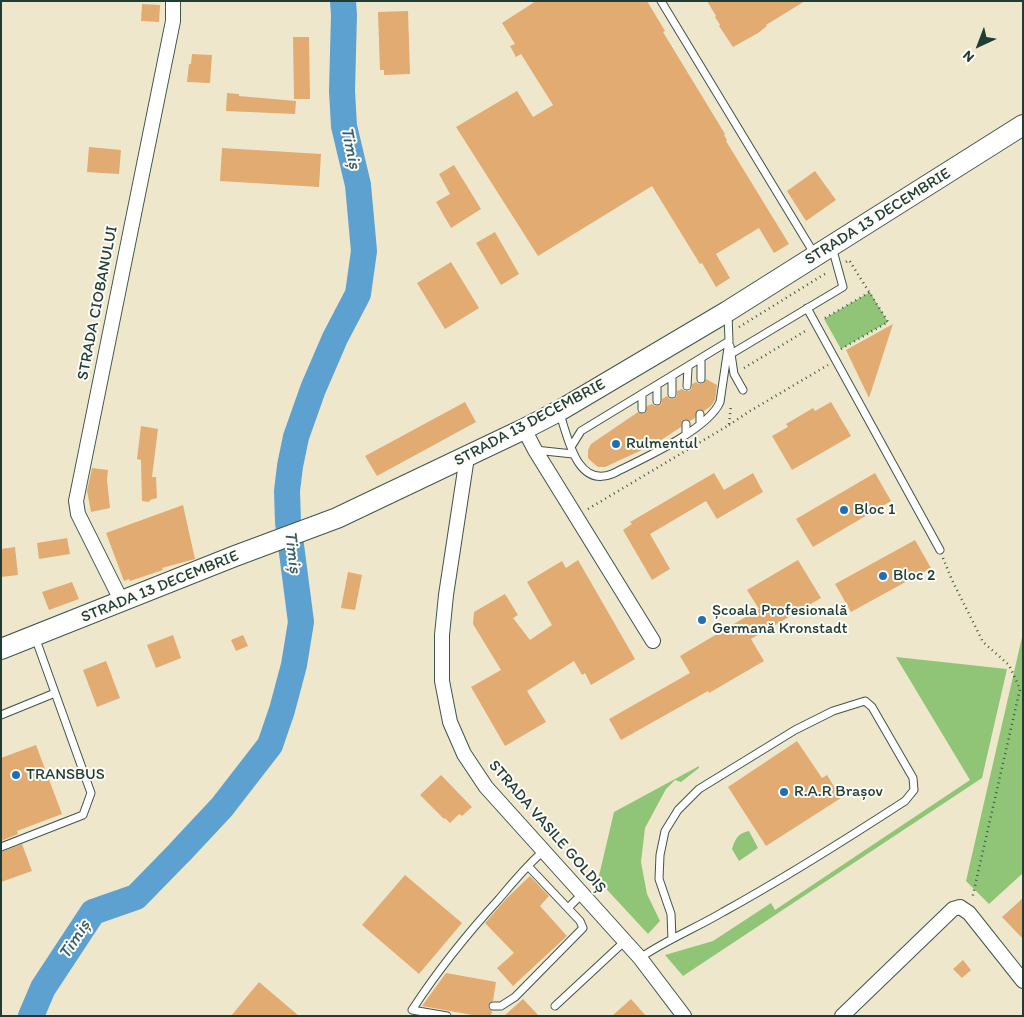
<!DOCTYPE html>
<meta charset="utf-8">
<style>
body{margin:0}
#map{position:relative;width:1024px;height:1017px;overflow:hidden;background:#efe7cc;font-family:Itim,sans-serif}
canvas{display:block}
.frame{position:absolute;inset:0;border:2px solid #1f3d34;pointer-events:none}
.north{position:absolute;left:954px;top:20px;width:50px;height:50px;-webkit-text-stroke:4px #fdfcf7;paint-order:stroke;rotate:223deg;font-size:14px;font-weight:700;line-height:20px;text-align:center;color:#1f3d34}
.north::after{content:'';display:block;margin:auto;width:18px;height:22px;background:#1f3d34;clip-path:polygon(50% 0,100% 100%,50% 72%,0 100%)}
</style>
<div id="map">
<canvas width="1024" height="1017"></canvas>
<div class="frame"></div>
<div class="north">N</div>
</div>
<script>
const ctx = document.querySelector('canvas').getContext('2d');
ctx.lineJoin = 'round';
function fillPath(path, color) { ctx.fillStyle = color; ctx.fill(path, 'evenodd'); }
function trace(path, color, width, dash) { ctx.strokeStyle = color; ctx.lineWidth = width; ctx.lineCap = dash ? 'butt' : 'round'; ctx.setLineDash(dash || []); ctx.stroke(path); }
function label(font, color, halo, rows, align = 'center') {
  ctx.font = font + ' Itim,sans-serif'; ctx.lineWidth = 4; ctx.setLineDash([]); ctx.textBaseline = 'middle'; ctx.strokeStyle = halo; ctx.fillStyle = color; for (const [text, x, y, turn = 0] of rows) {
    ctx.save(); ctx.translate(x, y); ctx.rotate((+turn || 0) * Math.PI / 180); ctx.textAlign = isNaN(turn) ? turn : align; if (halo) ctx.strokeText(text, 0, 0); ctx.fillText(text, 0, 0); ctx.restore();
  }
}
fillPath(new Path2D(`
 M870,292L888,322L841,349L824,319Z
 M1023,633V873L989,904L966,881Z
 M896,657L1007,669L982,778L683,976L665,955L713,941L771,903L775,910L970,780Z
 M699,766V768L681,782L675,780L666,789L645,828L641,862L647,894L660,921L648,934L598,880L614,812Z
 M749,831L758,848L739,861L732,849C735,839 738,833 749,831Z`), '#90c577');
trace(new Path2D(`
 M31,1016L43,988L93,912L136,897L179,853L222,807L270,745L282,710L294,665L301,622L288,522L287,491L290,466L296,437L313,389L335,338L358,294L364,251L358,185L344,126L342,91L344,15L343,1`), '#5da1d1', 26);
fillPath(new Path2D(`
 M536,1H647L665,31L663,32L725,134L724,135L727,140L726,141L789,244L774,253L759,228L716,254L730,278L716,287L702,263L700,264L652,186L538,256L456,127L517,91L533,117L553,105L521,54L516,57L510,46L515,44L502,23Z
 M707,1H805L766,25L767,26L758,33L733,47L719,26L720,25L715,17L716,16Z
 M142,4L160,5L159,22L141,21Z
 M408,11L410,74L384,75V70H380L378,12Z
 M293,37H309L310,99H294Z
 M192,54L212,55L210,83L187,82L189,64H191Z
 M227,93L239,94V96L296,101L295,114L226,111Z
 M89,147L121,150L119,174L87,172Z
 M222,148L321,154L319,187L220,181Z
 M454,165L481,209L451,228L436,202L450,194L439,174Z
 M815,171L836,200L806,221L787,191Z
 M495,232L519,274L501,285L476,243Z
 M451,262L479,308L445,329L417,283Z
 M893,324L869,398L846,350Z
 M706,379L717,385L715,400L711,406L704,411L700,409L697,410L695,418L690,421L686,419L683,420L681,427L655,444L605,467H598L592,462L588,458V450L591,444L638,412L642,414L645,413L647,406L652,404L655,406H659L662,403V399L667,396L670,399H674L677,396V391L682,389L685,391H689L692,388V384L696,382L699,384H703Z
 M465,402L476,422L377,476L365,456Z
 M831,402L851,436L792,470L772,436L788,427L786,424L813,408L815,411Z
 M141,426L158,429L152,477H156L157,498L150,500L149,502L142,501L141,460L137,459Z
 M92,468L108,470L107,480L110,508L91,512L87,491Z
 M714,473L724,490L753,473L763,492L717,519L706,501L650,534L670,569L652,580L623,530L632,524L630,522Z
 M875,473L891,501L813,547L796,519Z
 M183,505L195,559L162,568L163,570L130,581L129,579L124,581L106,533Z
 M67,538L70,554L39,559L37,543Z
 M915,540L931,568L851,612L835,584Z
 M15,547L18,575L1,577V549Z
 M578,560L635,659L591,685L585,673L582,675L574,661L527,691L546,722L505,746L471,687L501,670L473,624L474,612L505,594L518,615L513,618L530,640L552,625L527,582L562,561L566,568Z
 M798,560L821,598L751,639L764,661L709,693L708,691L621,740L609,719L690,673L680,656L759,609L747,590Z
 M348,572L362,575L355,610L341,608Z
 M72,582L79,599L49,610L42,592Z
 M173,635L181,658L156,668L147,645Z
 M243,635L248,646L236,651L231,640Z
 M106,661L120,698L97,707L83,670Z
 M797,741L822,778L827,775L841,798L766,846L728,787Z
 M36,745L62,814L17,831L18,834L1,841V758Z
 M441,775L472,807L462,816L459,814L450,823L445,818L444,819L420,795Z
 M22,844L32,871L1,882V852Z
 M405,875L462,923L419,974L362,925Z
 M530,876L549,896L540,906L567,936L513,986L497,968L514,953L485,923L507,898Z
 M1023,898V939L1002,917Z
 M963,960L971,970L962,978L953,969Z
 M446,973L496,982L493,1001L490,1002L488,1006L489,1009L492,1011L491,1016H478L422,1006Z
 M259,982L299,1016H231Z
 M523,999L539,1016H504Z
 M631,999L646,1016H612Z`), '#e2ab72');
const lane = new Path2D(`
 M661,1L815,255
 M807,308L940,550
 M730,346L731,354L843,287L832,247
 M731,354L734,374L743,390
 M701,379V359
 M687,386L688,368
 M672,394V377
 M657,401V386
 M642,409V395
 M560,414C568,438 577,488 612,474C640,460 708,430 720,402L729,341L728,315
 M686,424V434
 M700,424V414
 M571,447L581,431L729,341
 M535,450L573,454
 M1,715L55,693
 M1,847L83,815L91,793L35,637
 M568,908L582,894
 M640,958C666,940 696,928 723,912C785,878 845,840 905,801L914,790L913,778L872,707L865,701L833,711L795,730L699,789L678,810L665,831L660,855L659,879L671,914L672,939
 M493,1006H501L515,997L583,928L580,921L528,866
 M555,1006L625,941
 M447,1016L412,1010C438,970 467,934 499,899C513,882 527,866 543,851`);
const street = new Path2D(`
 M524,429L535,450L653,641
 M467,457L446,595L442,635V681L450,722L464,754L486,787L640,958L684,1016
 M122,602L78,514L76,501L173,21V1
 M842,1016L953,909L960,907L969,913L1023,981`);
const secondary = new Path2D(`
 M1,649L235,556L337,518L524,429L559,411L728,311L1023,125`);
trace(lane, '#3e564b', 9);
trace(street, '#3e564b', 16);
trace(secondary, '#3e564b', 22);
trace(new Path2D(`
 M825,318L870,292
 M739,327L828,272
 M841,349L888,322L849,260L846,262
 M744,368L807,330
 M729,425L750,411L828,365
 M588,509L729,425L731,405
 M943,558L952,580L983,642L1009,665L1020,689L972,899`), '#3e564b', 2.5, [1, 4]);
trace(lane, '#fff', 7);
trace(street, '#fff', 14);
trace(secondary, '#fff', 20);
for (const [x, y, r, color] of [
 [616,444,5,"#1f6fb2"],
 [844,510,5,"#1f6fb2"],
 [883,576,5,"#1f6fb2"],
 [702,620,5,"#1f6fb2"],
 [16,775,5,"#1f6fb2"],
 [784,792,5,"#1f6fb2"]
]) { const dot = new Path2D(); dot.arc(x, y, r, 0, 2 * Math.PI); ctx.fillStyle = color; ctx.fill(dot); trace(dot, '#fdfcf7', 2); }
label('16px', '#1f3d34', '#fdfcf7', [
 ["STRADA 13 DECEMBRIE",878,217,-32],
 ["STRADA CIOBANULUI",98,303,-79],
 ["STRADA 13 DECEMBRIE",530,423,-28],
 ["STRADA 13 DECEMBRIE",160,587,-22],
 ["STRADA VASILE GOLDIȘ",547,827,49]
]);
label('16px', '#1f3d34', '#fdfcf7', [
 ["Rulmentul",626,444],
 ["Bloc 1",854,510],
 ["Bloc 2",893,576],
 ["Școala Profesională",712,611],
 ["Germană Kronstadt",712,629],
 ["TRANSBUS",26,775],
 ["R.A.R Brașov",794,792]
], 'left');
label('italic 18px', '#35606b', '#fdfcf7', [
 ["Timiș",350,148,78],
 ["Timiș",292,552,83],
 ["Timiș",75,940,-57]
]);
</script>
